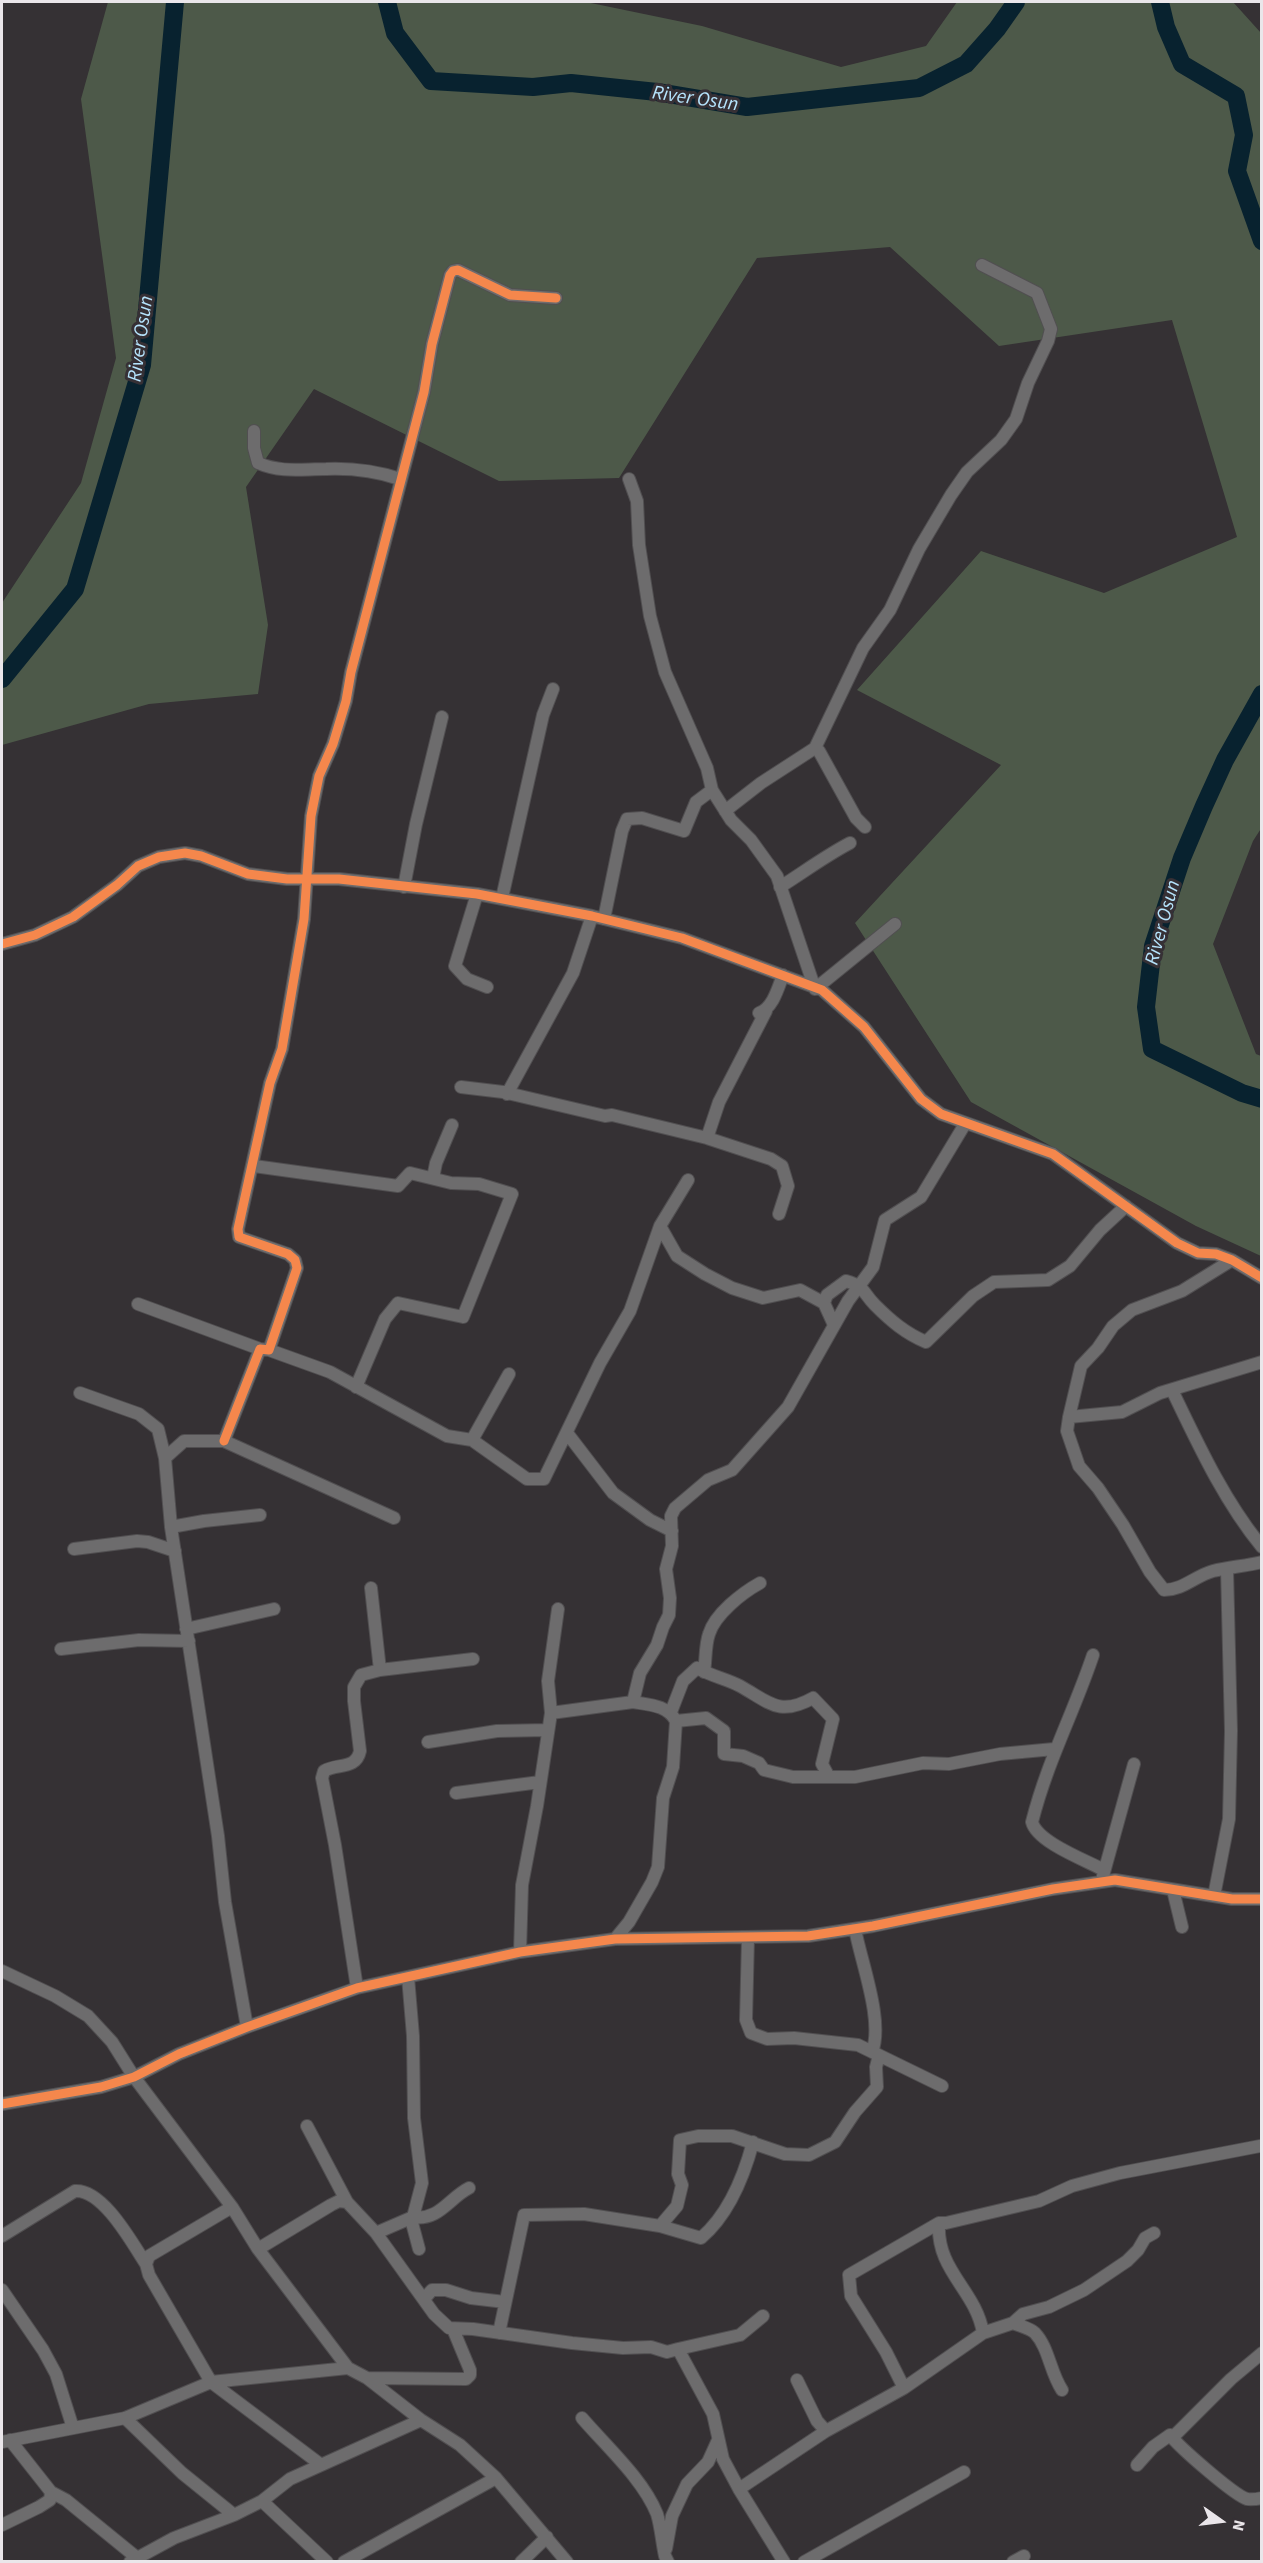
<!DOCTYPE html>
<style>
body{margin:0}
#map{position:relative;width:1263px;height:2563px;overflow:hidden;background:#353134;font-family:"Source Sans 3",sans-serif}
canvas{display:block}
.frame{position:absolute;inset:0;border:3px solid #eae6ea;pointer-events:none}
.north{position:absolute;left:1191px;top:2491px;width:60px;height:60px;-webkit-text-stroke:4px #363035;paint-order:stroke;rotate:104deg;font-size:16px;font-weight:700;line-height:24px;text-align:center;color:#eae6ea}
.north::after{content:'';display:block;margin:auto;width:21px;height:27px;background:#eae6ea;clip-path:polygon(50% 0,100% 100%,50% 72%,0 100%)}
</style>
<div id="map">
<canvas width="1263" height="2563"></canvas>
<div class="frame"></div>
<div class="north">N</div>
</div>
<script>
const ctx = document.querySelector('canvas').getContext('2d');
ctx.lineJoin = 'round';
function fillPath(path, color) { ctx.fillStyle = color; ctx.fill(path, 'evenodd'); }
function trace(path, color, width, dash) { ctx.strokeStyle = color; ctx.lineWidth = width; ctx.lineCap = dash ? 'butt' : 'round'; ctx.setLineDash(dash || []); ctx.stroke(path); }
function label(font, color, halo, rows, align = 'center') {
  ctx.font = font + ' "Source Sans 3",sans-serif'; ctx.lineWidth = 6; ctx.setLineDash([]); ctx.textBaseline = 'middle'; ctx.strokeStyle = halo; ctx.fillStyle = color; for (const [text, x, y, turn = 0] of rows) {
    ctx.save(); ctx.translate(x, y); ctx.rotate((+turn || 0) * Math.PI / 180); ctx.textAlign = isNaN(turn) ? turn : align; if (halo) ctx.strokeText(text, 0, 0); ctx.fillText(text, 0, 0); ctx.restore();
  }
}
fillPath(new Path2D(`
 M108,2H586L702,26L841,67L926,46L957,2H1233L1261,33L1262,827L1253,841L1213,944L1256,1054L1261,1056V1256L1196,1226L971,1102L855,923L1001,765L857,690L981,551L1104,593L1237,537L1172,320L999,346L890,247L757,258L619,478L499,481L314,389L246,487L268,625L258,694L149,704L2,745V603L81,483L116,358L81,99Z`), '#4d5949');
trace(new Path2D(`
 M387,2L395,33L431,81L533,87L571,83L657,92L747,107L919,88L966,64L997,29L1016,2
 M1160,2L1166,27L1182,64L1236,96L1244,135L1237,171L1262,241
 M2,679L75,589L142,365L175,2
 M1262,694L1225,760L1204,806L1182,858L1153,946L1146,1007L1152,1049L1242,1093L1262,1099`), '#08222f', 18);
const minor = new Path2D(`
 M254,431V448L258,463C282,473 301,469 326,469C351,468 376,471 400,479
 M629,479L637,501L639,545L650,616L665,672L707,768L712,790L731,820L751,840L777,876L815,989
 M815,748L863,648L890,610L919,549L951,495L967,472L1001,440L1016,419L1028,383L1048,341L1051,329L1037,293L982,265
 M725,811L761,783L815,748L819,751L856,818L865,827
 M404,887L416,824L442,717
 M780,887C804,872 825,856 850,843
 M477,894L455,966L467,979L487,987
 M502,898L543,715L553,689
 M604,919L622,831L627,819L642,818L684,831L696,802L712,790
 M2,944L35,935L73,917L117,885L138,866L159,857L185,853L201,856L248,874L287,879H339L477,894L592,916L682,938L822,990L864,1027L921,1099L941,1114L1053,1154L1177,1243L1198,1253L1216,1254L1232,1260L1262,1278
 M815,989L895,924
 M759,1013C773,1008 778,988 783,975
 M461,1087L503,1092L605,1116L612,1115L707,1138L771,1159L782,1166L788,1186L779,1214
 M507,1094L573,973L592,916
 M965,1124L921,1197L885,1220L873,1267L848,1301L788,1407L732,1470L708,1480L675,1508L671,1516L672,1546L666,1569L670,1598L669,1615L663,1627L657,1645L640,1673L633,1702C650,1705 667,1705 676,1721L706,1718L724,1731V1754L743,1756L759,1763L764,1770L793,1777H855L923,1763L949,1764L1000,1754L1054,1749
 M707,1138L719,1102L766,1011
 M254,1166L398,1186L410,1173L451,1183L479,1184L512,1194L463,1317L398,1303L385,1319L356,1387
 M433,1178L436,1163L452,1125
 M660,1226L677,1256L705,1274L732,1288L763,1298L800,1290L824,1303L834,1325
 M824,1303L827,1295L846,1281C866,1287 862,1292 875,1305C891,1321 905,1333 926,1342L973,1296L994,1282L1048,1280L1070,1266L1100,1230L1126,1206
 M138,1304L260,1349
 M269,1350L330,1372L447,1436L472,1440L509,1374
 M1262,1362L1160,1393L1122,1412L1069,1417L1067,1431L1079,1466L1098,1488L1123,1525L1150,1572L1164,1590C1183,1590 1195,1576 1213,1571C1229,1567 1246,1566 1262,1562
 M1172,1390C1198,1444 1224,1501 1262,1547
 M80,1393L139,1414L158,1429L165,1458L171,1527L218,1836L225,1902L247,2027
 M1069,1417L1081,1366L1098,1348L1113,1326L1132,1310L1182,1291L1232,1260
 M567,1433L613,1493L650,1520L672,1531
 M472,1440L527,1479H544L600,1363L630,1311L660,1226L688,1180
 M224,1441L260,1349L269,1350L297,1268L295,1260L288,1254L239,1237L238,1229L270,1083L282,1049L304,919L311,816L319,776L333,744L346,701L351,672L424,392L432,344L450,275L453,271L458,270L510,295L556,298
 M165,1458L184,1441H224L394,1518
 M171,1527L204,1521L260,1515
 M74,1549L137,1541L148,1542L175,1551
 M186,1629L274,1609
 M61,1649L139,1640L189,1641
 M1093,1655C1074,1712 1047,1762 1032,1822C1037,1842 1085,1860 1104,1870
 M380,1670L473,1659
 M704,1672C706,1660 705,1645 709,1634C715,1614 742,1593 760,1583
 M671,1712L683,1681L697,1668C711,1676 727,1679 740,1686C769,1702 779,1717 813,1698L833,1719L822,1764L829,1777
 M551,1713L633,1702
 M428,1742L497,1731L547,1730
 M456,1793L540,1782
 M1103,1876L1134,1764
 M1173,1890L1182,1927
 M1214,1896L1229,1819L1231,1731L1227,1569
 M855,1929C861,1962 884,2021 872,2052
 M748,1938L746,2020L751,2033L767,2039L794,2038L858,2045L942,2086
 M615,1939L629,1922L652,1882L658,1867L663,1798L673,1767L676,1721
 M520,1952L522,1885L537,1806L551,1713L548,1681L558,1609
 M2,1971L55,1996L88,2016L112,2042L134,2077L232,2207L258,2249L348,2368L367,2378L421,2420L460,2445L496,2478L567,2562
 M357,1988L335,1845L322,1778L324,1771C337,1763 356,1770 360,1751L354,1701V1687L361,1675L380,1670L371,1588
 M2,2104L101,2087L134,2077L179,2054L247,2027L357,1988L520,1952L615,1939L808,1936L873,1926L1053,1889L1115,1880L1232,1899H1262
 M307,2126L347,2202
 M232,2207L149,2256L146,2264L149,2275L211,2382L320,2464
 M413,2217C439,2221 449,2198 469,2188
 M411,2219L419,2249
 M660,2226L701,2238C728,2215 744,2176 753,2142
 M376,2233L413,2217L422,2183L414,2118L413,2036L408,1977
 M2,2236L75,2191C103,2189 132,2243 146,2264
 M258,2249L331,2205L339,2201L347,2202L376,2233L434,2314L449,2328L473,2329L572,2343L623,2348L651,2347L667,2352L678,2349L713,2414L723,2459L739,2489L784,2562
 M2,2290L43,2350L56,2374L73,2428
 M424,2299L432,2290H446L471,2298L505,2302
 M1013,2323C1020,2326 1030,2328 1035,2333C1049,2348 1050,2372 1062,2390
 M499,2333L524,2215L584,2214L660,2226L677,2206L682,2185L678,2174L680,2140L698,2136H732L785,2154L809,2155L835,2142L855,2112L877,2087L876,2067L879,2055
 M983,2333C976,2290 936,2271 939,2223H946L1039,2201L1072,2186L1120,2173L1260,2146
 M678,2349L740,2335L763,2316
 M367,2378L466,2379L470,2375V2370L453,2329
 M797,2380L817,2421L826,2431
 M904,2388L886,2352L851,2296L849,2275L939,2223
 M125,2418L182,2473L234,2515
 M582,2418C606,2446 643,2479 657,2514C661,2527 662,2543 665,2556L668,2562
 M1172,2438L1231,2379L1262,2353
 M2,2442L125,2418L211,2382L348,2368
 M1137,2465L1153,2447L1170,2435C1179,2447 1234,2495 1247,2499C1252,2500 1257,2499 1262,2498
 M739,2489L826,2431L904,2388L983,2333L1013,2323L1023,2314L1049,2307L1084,2290L1127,2261L1138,2250L1145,2238L1154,2233
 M51,2492L66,2500L136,2557
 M262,2501L290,2479L421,2420
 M2,2525L39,2507L50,2500L51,2492L10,2440
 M666,2549L672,2516L687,2484L708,2462L718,2440
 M130,2562L174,2538L234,2515L262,2501L327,2562
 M344,2562L496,2478
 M521,2562L547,2537
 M804,2562L964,2472
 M1013,2562L1024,2556`);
trace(minor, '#514f51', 14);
trace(minor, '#6d6c6d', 12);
trace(new Path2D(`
 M2,944L35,935L73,917L117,885L138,866L159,857L185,853L201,856L248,874L287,879H339L477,894L592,916L682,938L822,990L864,1027L921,1099L941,1114L1053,1154L1177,1243L1198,1253L1216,1254L1232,1260L1262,1278
 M224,1441L260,1349L269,1350L297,1268L295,1260L288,1254L239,1237L238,1229L270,1083L282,1049L304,919L311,816L319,776L333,744L346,701L351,672L424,392L432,344L450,275L453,271L458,270L510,295L556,298
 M2,2104L101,2087L134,2077L179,2054L247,2027L357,1988L520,1952L615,1939L808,1936L873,1926L1053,1889L1115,1880L1232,1899H1262`), '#f5874c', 9);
label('italic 20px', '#b6e4fd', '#363035', [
 ["River Osun",695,100,8],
 ["River Osun",142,339,-82],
 ["River Osun",1164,923,-75]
]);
</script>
